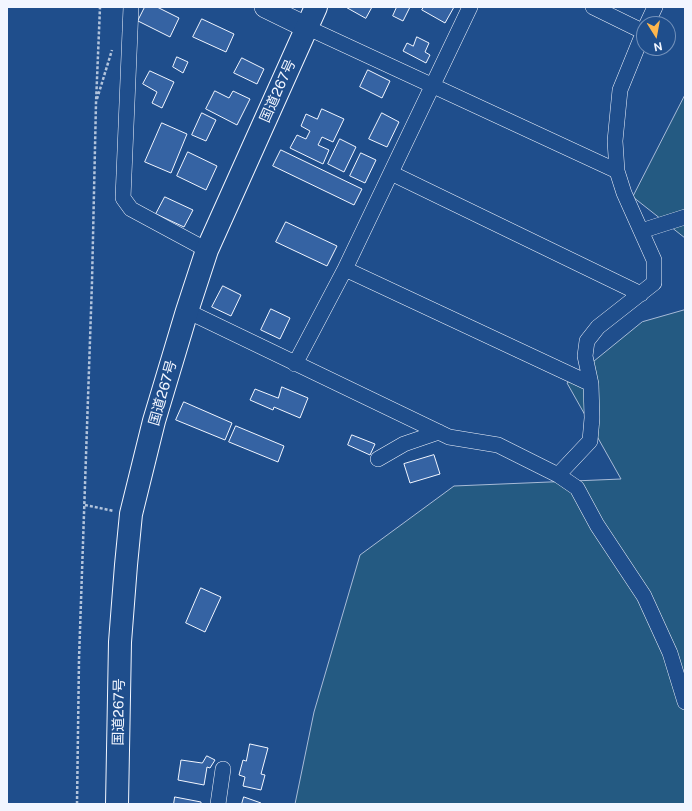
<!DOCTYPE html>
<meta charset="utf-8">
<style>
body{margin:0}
#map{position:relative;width:692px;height:811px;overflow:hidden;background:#1f4e8c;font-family:"Public Sans",sans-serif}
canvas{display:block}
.frame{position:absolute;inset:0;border:8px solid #f2f6ff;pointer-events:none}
.north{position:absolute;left:636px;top:16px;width:40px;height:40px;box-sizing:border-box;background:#1f4e8c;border:1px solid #7391ba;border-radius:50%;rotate:169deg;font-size:11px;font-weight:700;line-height:16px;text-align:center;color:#f2f6ff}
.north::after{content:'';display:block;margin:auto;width:14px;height:18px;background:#ffb74d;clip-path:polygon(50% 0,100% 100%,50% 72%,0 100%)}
</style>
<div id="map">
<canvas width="692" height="811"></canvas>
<div class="frame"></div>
<div class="north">N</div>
</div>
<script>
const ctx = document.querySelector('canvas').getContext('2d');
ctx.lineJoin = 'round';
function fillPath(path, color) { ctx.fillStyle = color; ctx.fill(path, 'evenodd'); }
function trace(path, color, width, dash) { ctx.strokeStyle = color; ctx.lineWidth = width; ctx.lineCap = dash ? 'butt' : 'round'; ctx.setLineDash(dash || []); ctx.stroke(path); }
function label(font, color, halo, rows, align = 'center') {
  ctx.font = font + ' "Public Sans","Noto Sans JP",sans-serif'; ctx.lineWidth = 3; ctx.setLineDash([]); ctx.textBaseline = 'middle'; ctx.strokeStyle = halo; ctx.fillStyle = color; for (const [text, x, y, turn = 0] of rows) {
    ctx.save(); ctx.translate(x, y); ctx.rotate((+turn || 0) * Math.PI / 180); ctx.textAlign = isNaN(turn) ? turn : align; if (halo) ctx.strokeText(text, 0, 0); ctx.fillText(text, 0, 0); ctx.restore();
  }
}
const green = new Path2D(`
 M685,95V238L633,197Z
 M685,310V804H295L314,712L360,555L454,486L621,479L567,383L642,322Z`);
fillPath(green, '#245a82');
trace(green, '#a8bbd7', 1);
const building = new Path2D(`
 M145,7H157L179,18L170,37L138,21Z
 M346,7H372L366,18Z
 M397,7H410L403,21L393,16Z
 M424,7H454L445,23L422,10Z
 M202,19L234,34L226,52L193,37Z
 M417,37L429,43L425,52L430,55L426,63L403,51L407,43L413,46Z
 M177,57L188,62L183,73L173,67Z
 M242,58L264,69L257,84L234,73Z
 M368,70L390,81L382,98L360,87Z
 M150,71L174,82L162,108L152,103L157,92L143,84Z
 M215,91L229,98L233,91L250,99L237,125L206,109Z
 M322,109L344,119L333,142L322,137L318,145L329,150L323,164L290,148L297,135L306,139L310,131L301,126L306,114L317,119Z
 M202,113L216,120L206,141L192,135Z
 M382,113L399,122L387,147L369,139Z
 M162,123L187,134L171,173L145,162Z
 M340,139L356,147L344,172L328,164Z
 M281,150L362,189L354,205L273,166Z
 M188,152L217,166L206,190L177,176Z
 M361,153L376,160L365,183L350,176Z
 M165,197L193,210L184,227L156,214Z
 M286,222L337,246L327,266L276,242Z
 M223,286L241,295L231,316L212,307Z
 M271,309L290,318L280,339L261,330Z
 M282,387L308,398L300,418L274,407L273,410L250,400L255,389L278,398Z
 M184,402L232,423L225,440L176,420Z
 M236,426L284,446L278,462L229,442Z
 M352,435L375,444L370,455L348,445Z
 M434,455L440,474L410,483L404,464Z
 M201,588L221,597L205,632L186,623Z
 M250,744L268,748L261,774L265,775L261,790L243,786L245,777L239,775L243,760L246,761Z
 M207,756L215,760L210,768L207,767L204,785L178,780L181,760L202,763Z
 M175,797L201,802V804H174Z
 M244,797L261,803V804H242Z`);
fillPath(building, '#3563a3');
trace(building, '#f2f6ff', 1);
const street = new Path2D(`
 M131,7L123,198L131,209L207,250
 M593,7L644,32
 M647,24L655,7
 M306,27L617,171
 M391,173L641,294
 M641,231L685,217
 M345,269L591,384
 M187,311L449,437L498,445L558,475L577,488L597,525L644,596L670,653L685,702
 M295,364L345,269L470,7
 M378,459L404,444L439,432
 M558,475L590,441L592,418L591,384L585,356L587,341L598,327L654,283V260L624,193L617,171L615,141L620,90L644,31
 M218,804L223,769`);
const secondary = new Path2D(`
 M265,7L306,27`);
const highway = new Path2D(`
 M117,804L120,642L126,565L131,514L154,421L187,311L207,250L316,7`);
trace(street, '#f2f6ff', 16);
trace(secondary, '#f2f6ff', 22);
trace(highway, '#f2f6ff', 24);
trace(new Path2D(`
 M97,99L112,50
 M85,505L114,511
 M77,804L79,659L92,282L96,103L100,7`), '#b3c4dc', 2.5, [3, 2]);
trace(street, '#1f4e8c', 15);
trace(secondary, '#1f4e8c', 21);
trace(highway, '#1f4e8c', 22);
label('14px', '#f2f6ff', '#1f4e8c', [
 ["国道267号",278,91,-66],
 ["国道267号",163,393,-74],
 ["国道267号",119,712,-89]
]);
</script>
